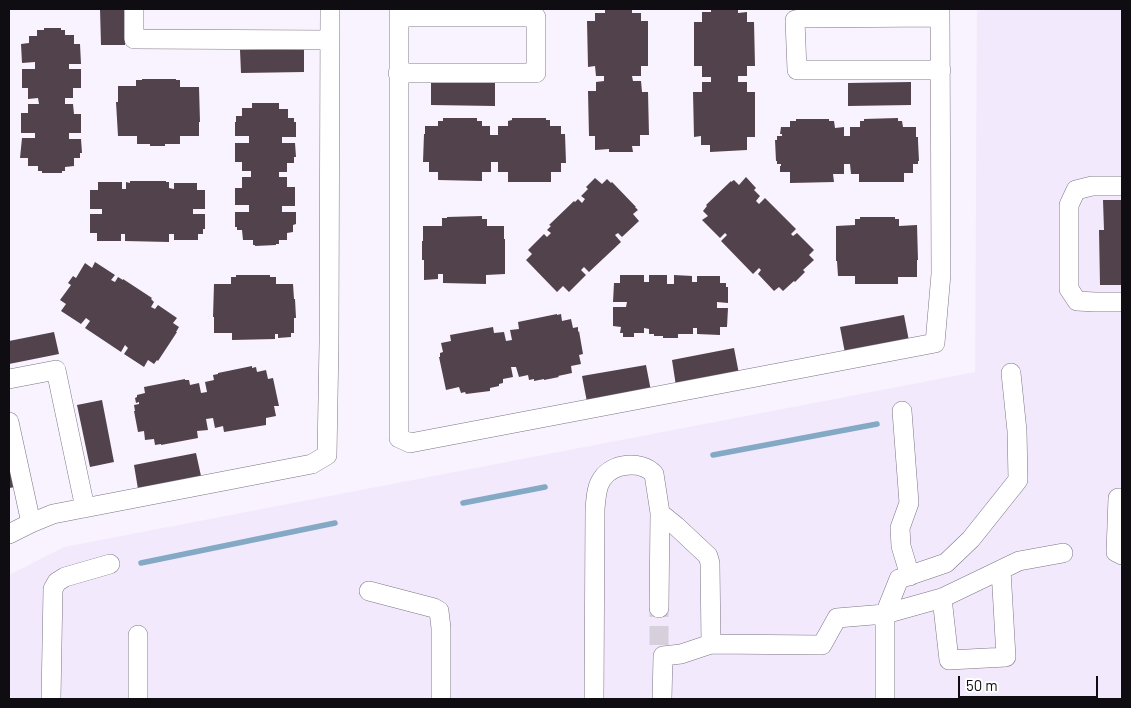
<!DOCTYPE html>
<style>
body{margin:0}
#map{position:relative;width:1131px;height:708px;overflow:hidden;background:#f8f3fe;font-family:Barlow,sans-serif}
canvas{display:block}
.frame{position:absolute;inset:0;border:10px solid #100d12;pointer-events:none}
.scale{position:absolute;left:958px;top:676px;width:140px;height:22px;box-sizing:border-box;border:2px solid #100d12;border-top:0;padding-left:6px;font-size:15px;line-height:18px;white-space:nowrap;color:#100d12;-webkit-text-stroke:4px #fff;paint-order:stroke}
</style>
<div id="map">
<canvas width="1131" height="708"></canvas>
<div class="frame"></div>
<div class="scale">50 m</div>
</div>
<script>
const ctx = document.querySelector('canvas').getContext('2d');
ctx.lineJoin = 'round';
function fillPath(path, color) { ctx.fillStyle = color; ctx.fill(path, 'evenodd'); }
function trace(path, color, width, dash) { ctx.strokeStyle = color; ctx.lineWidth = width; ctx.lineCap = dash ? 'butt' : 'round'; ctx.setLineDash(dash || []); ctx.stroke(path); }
fillPath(new Path2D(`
 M977,9H1122V699H9V575L64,547L975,372Z`), '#f3e9fd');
trace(new Path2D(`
 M713,455L877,424
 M463,503L545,487
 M141,563L335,523`), '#84a9c4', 5.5);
fillPath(new Path2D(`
 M100,9H125V45H101Z
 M605,9H632V13H641V21H648V66H641V76H632L633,81H641L642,92H648L649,135H640V146H632L633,152H609V149L595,150V136H589L588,91H596V82L604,81V76H596L595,66L588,67L587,21H595V13H605Z
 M711,9H738V13L747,12V22H754L755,66H747V76H738V82H747V92H755V137H747V150L710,152V145H701V136L694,137L693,92H702V82H711V77H702V66H694V22H702V12H711Z
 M44,28H61V30H65V35H74V44H80L81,64H69V69H81V88H73V98H65V104H73L74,114H81V133H69V139H81L82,153H80V158H74V166L65,167V171H62V173H42V171H38V166H28V158H20L22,138H35V133H21V113H28V104H39L38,98L28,99V88H22V69H35V62L22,63L21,44L29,43V36H37V30H44Z
 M304,49V72L241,73L240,50Z
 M142,79H176V80H180V87H199L200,122H199V136H180V144H165V146H150V144H137V136H118L116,102H118V86H136V80H142Z
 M431,80L495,81V106L431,105Z
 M911,82V105L848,106V83Z
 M252,103H279V109H288V118H294V122H296V137H282V143H295L296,157H294V163H287V172H279V177H287V187H295V206H282V212H296V224L293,225V232L287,233V240H279V244H276V245L255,246V245H253V240H243L242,230H237V227H235V212H249V205H235V188H242V177H251V171H242V162H235V143H249V136H235V122H236V116H242V108H252Z
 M443,118H477V121H482V126H490V135H498V126H508V121L512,120V118H546V120H550V126H561V134H565L566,163H561V172H551V182H508V172H498V162H491V172H482V181L438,180V172H429V162H423L424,134H425V126H438V121H443Z
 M898,118V121H902L903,127H916V137H918V141L919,161H918V164H913V173H904V182H859V174H851L850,164H844V174H833L834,182L790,183V172H780V166H781V164H777V161H776L775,140H777V136H782V134H780L781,127H790V121H796V119H829V121H834L835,128L844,127V136H850V127H860V121H864V119Z
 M746,177L756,188L754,190L760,196L756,201L759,204L765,198L796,229L791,234L793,236L797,233L814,250L809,255L814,260L803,270L805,272L795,282L794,281L783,291L779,287L774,291L758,274L761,270L759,268L753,274L721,241L727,235L725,233L720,238L702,220L708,216L703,211L707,206L706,205L731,181V182L734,180L739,185Z
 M595,178L602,184L607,179L611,183L612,182L636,207H635L638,210L633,214L639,221L622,237L618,233L615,235L621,242L589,272L584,267L581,270L586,275L569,292L563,286L557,292L526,260L532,254L528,250L544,234L547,237L551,233L547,230L551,226L549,225L574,201L575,202L578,199L582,203L585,199L581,196L588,189L586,187Z
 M130,181H166V182H169V188L174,189V183H197V190H205V209H193V214H205V229H203V234H198V240H174V234H169V242L125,241V234H121V241H97V233H90V214H102V209H90V190H98V182H122V189H126V182L130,183Z
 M1103,200H1122V285H1100L1099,230H1104Z
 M482,216V219H487V226H504V239H505V274L486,275V284L443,283V274H438V279L424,280V260H422V241H423V226H442V218H447V217Z
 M860,217H895V219H899V226L917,225L918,260H917V277H898V284H855V276H838L837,261H836V226L855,225V219H860Z
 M95,262L115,275L111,280L115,282L118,277L123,280V279L152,298L151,299L154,302L151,307L155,309L158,305L177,318L173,323L179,327L176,332H177L158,361L157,360L154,364L148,360L144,367L124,354L128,348L125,345L121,352L85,328L90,321L86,318L81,324L61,311L66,304L60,300L71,285L68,283L73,276L76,278L85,263L92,268Z
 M236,275H270V277H276V284H293L294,299H295L296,318H294V333H291V337L278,338V334H275V339L232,340V333H214V317H213L214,284H231V277H236Z
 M620,275H644V282H649V275H667V284H674V275L692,276V282H697V276H720V283H726V287H728V303L717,302V308H728L727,327H720V335L697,334V328H693V334H678V338H663V336H654V334H649V329L644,328V333H634V337H623V333H620L621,327L613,326V307H626L627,302H613L614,283H620Z
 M557,314V315L561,314L562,321L571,319L573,328L578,327V332L579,331L583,354L579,355L581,364L571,366L572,373L558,376L559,377L544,380V379L534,381V379L529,380L528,375L519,377L516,367H511L513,377L503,379V383L499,384V386L490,388V391L466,394L465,392L461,393L459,387L446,390L439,357H440V353L443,352L441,343L451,341L450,335L493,327L494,333L504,332L506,341L512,340L510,330L519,329L518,322Z
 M904,315L909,341L845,353L840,327Z
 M54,332L59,354L9,364V341Z
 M734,348L739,374L676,386L672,360Z
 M646,365L651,391L587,402L582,376Z
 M252,366V368L256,367L257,372L266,370L268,379L273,378L279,406H274L276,416L266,418V425L224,432L223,426L215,428L213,418L206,419L208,430L197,431L198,438L161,445V444L155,445L154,439L145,440L144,431L138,432L134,411H135L134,405L139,404V402L136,403L135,398L137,397V395L145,393L144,387L185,379V380H189L190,385L199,383L201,393L207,392L205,382L214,380L213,375L218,374V373Z
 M102,400L114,462L90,467L77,405Z
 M9,453L16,487L9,488Z
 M196,453L201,476L138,489L134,465Z`), '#51424b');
trace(new Path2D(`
 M659,645V608`), '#d5d0db', 19, [19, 9]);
const minor = new Path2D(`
 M134,9V39L330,40
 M399,9V438L410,443L935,343L941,274L940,9
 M940,17L804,18L795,20L797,70H941
 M398,73H536V17H399
 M1122,186H1092L1076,190L1069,205V289L1077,301L1095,302H1122
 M9,379L56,370L85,508
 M902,411L909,503L900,528L901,546L910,576
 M9,422L31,523
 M1122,498H1118L1116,552L1122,555
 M9,534L31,523L53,514L312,464L327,455L329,343L330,9
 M369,591L434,608L439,611L441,628V699
 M942,598L949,660L1006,657L1001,570
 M659,608L660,513
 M138,635V699
 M711,644L822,645L837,618L885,614L942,598L1019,561L1063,553
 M51,699L53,589L57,582L65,577L110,564
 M594,699L595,509C596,500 596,487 602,479C612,463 641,460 654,474L660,513L676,526L708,556L710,563L711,644L681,654L663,656L662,699
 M885,699V614L899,579L946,563L971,539L1018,480L1017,431L1011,373`);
trace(minor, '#7c7484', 20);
trace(minor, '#fff', 19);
</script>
